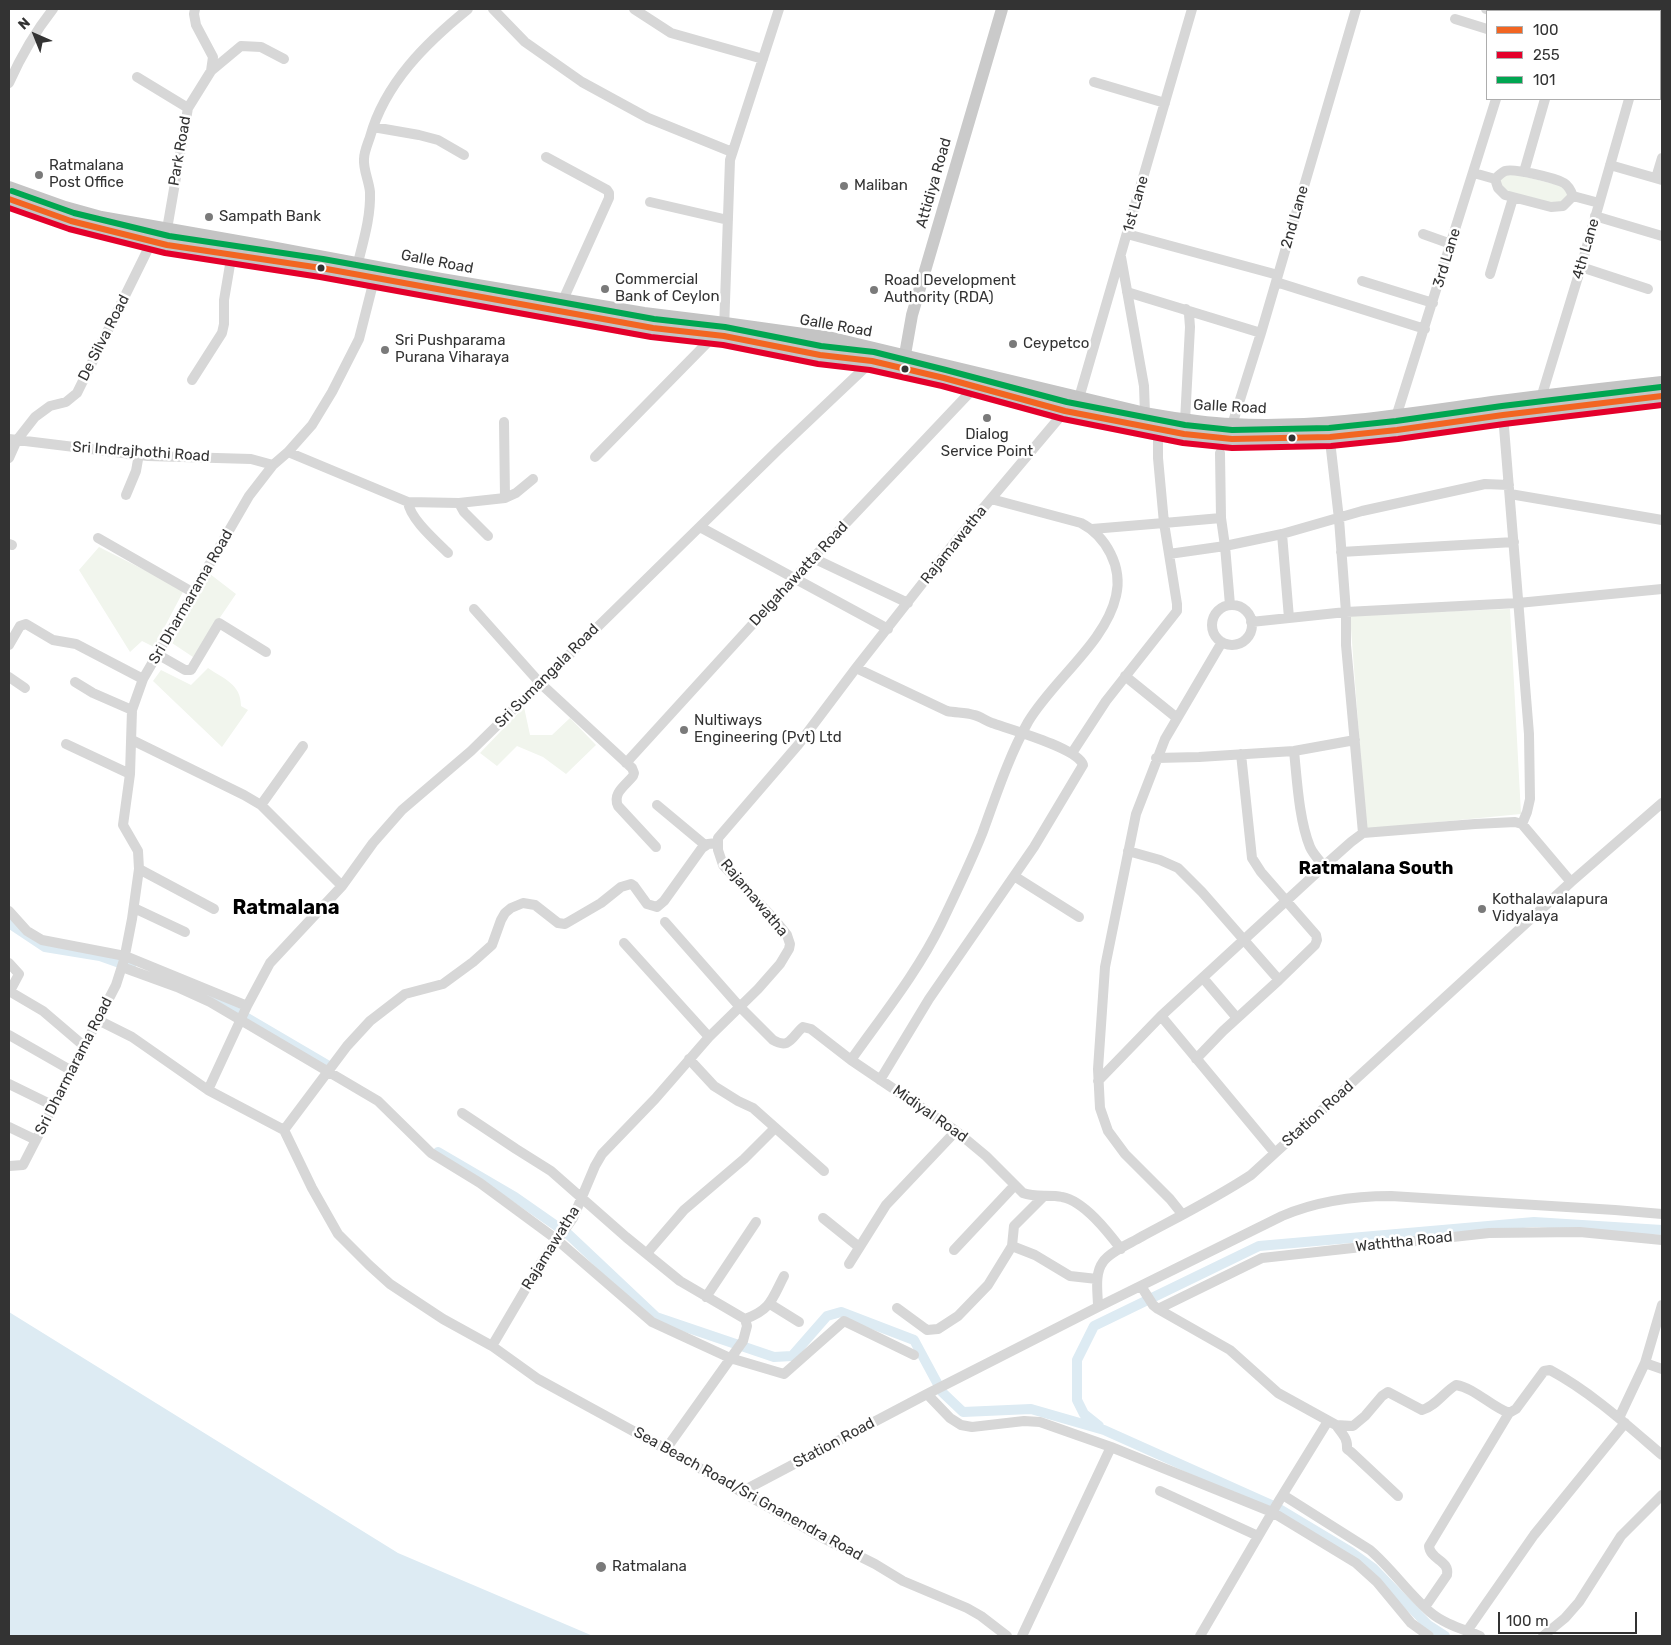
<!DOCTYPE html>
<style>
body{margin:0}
#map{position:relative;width:1671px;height:1645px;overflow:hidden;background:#fff;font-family:Rubik,sans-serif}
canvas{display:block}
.frame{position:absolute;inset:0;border:10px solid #333;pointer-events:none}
.legend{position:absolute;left:1486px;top:10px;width:175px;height:90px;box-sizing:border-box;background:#fff;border:1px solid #adadad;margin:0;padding:6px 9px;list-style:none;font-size:15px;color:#333}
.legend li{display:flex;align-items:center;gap:10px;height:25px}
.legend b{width:25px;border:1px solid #adadad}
.north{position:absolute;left:10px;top:10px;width:50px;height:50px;-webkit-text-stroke:4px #fff;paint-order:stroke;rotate:316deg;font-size:14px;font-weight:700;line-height:20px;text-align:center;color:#333}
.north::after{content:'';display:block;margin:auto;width:18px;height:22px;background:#333;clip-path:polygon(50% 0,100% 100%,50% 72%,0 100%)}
.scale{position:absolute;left:1498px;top:1612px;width:139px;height:22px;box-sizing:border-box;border:2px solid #333;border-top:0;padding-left:6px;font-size:15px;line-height:18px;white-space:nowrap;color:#333;-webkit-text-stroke:4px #fff;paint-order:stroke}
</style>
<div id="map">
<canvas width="1671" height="1645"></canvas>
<div class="frame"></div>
<ul class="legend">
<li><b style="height:6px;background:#f26522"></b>100</li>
<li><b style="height:6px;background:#e4002b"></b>255</li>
<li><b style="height:6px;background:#00a651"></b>101</li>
</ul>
<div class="north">N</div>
<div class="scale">100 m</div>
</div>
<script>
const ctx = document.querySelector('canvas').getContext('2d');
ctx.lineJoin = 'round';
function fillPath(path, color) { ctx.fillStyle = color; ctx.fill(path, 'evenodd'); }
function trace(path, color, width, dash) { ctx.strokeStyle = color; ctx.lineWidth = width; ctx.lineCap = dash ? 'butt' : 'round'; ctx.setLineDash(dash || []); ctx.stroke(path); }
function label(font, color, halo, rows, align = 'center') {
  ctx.font = font + ' Rubik,sans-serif'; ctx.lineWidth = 5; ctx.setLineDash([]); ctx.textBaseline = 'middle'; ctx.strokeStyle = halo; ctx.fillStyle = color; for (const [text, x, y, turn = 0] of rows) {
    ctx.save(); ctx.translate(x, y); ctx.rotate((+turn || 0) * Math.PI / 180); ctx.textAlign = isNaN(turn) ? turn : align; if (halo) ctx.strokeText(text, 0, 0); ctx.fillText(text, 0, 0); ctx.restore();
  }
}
fillPath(new Path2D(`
 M1510,173L1562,186L1569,196L1557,206L1507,193L1498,180Z
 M99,547L184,590L154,647L142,641L130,652L79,570Z
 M210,574L236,594L193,657L172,643Z
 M1510,609L1521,814L1366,829L1350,615Z
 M208,668C224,679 241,684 241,706L248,710L222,747L153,681L161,670L191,685Z
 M524,707L530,735H552L570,718L596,745L566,774L543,757L517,746L497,766L480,753Z`), '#f1f5ed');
fillPath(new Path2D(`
 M9,1312L398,1553L593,1636H9Z`), '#ddebf3');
trace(new Path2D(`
 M9,923L45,947L100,956L131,967
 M201,992L208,995L329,1066
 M438,1152L515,1197L568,1234L656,1317L774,1357L792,1356L827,1316L841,1312L914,1340L942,1392L963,1412L1031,1409L1104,1430L1276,1507L1351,1552L1373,1568L1428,1625L1445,1636
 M1099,1426L1084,1414L1077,1400V1360L1094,1326L1259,1246L1534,1222L1662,1230`), '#ddebf3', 10);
trace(new Path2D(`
 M493,9L525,42L582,82L648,118L732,152
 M634,9L671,33L763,59
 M1486,9L1493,11
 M1523,11L1524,9
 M1571,11V9
 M1655,11L1656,9
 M1455,19L1487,29
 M211,71L241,46L261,47L284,59
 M137,77L188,108
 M1094,82L1165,103
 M9,83C21,56 35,32 53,9
 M373,127L419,135L438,140L464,155
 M546,157L607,190L609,193V198L563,300
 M1610,165L1662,180
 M1524,172L1545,99
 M1474,173L1495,179
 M1656,178L1662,158
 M1495,179L1498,188L1505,195L1551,207L1563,206L1573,196
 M1495,179C1498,176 1501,173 1505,171C1514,168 1555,178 1564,183C1569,186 1571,191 1573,196
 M1573,196L1599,203
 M650,202L728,220
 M1595,216L1662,236
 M1127,234L1278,275
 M1423,234L1451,244
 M166,235L188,108L211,71L213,57L196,25L194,14L195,9
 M1121,257L1144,386L1145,414
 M1581,267L1648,289
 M356,271C362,245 371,219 370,192C369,181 363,169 364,159C364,152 368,143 370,137C385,83 426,43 468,9
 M1490,274L1513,198
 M1362,281L1433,303
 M1276,282L1425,329
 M1127,292L1261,333
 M724,330L730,160L779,9
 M192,380L222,333L224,324V300L232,253
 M1079,398L1192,9
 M1541,398L1581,267L1629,99
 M1503,415L1529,734L1530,799L1527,812L1522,824
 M1396,417L1496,99
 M1185,421L1190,327L1189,314L1186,309
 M504,422L505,498L516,493L533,479
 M1232,425L1261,333L1356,9
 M1158,429V458L1164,523L1221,518
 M1329,432L1339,519L1346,612V645L1363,833
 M9,439L148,456L251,459L273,465
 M288,452L408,502L459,503L505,498
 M1220,453L1221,518L1225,546L1230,605
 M595,457L707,343L713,330
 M9,458L17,440L35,417L50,406L66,402L77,393L152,241
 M1510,494L1662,520
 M126,495L136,471L139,454
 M408,502C410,519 436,541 448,553
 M459,503L464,512L488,536
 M700,527L888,629
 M1092,529L1164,523L1169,554L1225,546L1282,534L1362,511L1485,484L1509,485
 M1282,534L1289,618
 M98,538L194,593
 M9,544L12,545
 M1341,552L1514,542
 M813,558L908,603
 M1212 625a20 20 0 1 1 40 0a20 20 0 1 1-40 0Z
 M474,609L540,683L632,768L634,773L633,776C626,785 612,793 618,806L656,847
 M1251,622L1346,612L1518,603L1662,589
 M9,645L20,626L26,624L53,640L76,644L143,679
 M157,654L185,670H191L219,623L266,652
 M856,668L947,711C956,713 965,712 974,715C980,716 986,721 992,723C1009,729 1078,748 1083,765L1034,847L929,999L880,1080
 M1125,676L1177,718
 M9,677L25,688
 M75,682L93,693L132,710
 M132,740L244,795L261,805L342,886
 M66,744L130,774
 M1294,751C1297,780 1299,820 1310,847C1313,854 1319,860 1324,866
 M1072,753L1106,701L1177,611V604L1169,554
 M1241,754L1252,858L1261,872L1316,935L1317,940L1315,945L1279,980
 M1156,758L1199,757L1294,751L1355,740
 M626,763L813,558L975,387
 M261,805L303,746
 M657,805L705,845
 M1128,851L1160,860L1178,868L1202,892L1279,980L1223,1031L1196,1059
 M139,869L214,909
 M1014,876L1079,917
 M134,908L185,932
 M9,911L27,931L42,940L125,956L247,1006
 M665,922L739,1006L773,1040C790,1050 792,1036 803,1027L811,1029L851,1060L956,1131L986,1156L1023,1193C1036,1198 1049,1194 1062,1197C1084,1201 1108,1232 1121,1249
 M624,943L709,1037
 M9,963L19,974L10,991
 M122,967L177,987L210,1002L378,1101L431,1153L480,1183L556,1239L652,1322L730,1358L784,1374L844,1321L914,1355
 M1203,978L1237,1018
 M9,991L43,1011L84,1046
 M1161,1016L1275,1153
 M98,1020L132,1037L208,1090L284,1130L312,1188L338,1234L369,1265L390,1284L443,1319L492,1346L538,1379L666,1449L821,1537L875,1564L903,1581L967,1608L981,1616L1007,1636
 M9,1035L72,1071
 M689,1059L714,1086L738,1101L753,1108L824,1171
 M851,1060C882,1016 917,973 941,924C955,895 970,864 982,834C996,796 1008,758 1028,722C1052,681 1106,642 1116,596C1123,567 1106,536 1081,523L991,499
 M1098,1081L1161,1016L1324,866L1351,842L1363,833L1475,824L1515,822L1522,824L1571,882
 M9,1084L54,1106
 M208,1090L247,1006L270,963L342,886L373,843L402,810L471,751L778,450L872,361
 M462,1113L516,1149L551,1171L626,1237L680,1281L745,1319L747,1326L743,1341L666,1449
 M9,1127L36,1140
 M284,1130L347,1046L370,1021L405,994L443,984L473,962L492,945L501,920L505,913L511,908L523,903L535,905L558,923L565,924L601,903L621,887L631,884L634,886L647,904L657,907L664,901L702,848L708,844L717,843
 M9,1166L23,1165L116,985L124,960L132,919L139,869L138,851L123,825L130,774L132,710L143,679L249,496L273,465L288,452L312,425L332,392L359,339L376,272
 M1182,1214L1170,1199L1125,1154L1108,1131L1100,1108L1098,1069L1105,967L1136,814L1165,739L1222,642
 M823,1218L859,1247
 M1012,1246L1014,1226L1043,1197
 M954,1250L1015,1185
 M647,1253L684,1210L744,1159L775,1128
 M849,1264L886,1205L956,1131
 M1141,1286L1153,1305L1158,1309L1230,1350L1278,1393L1336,1425L1353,1426L1365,1416L1382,1396L1388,1392L1422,1410C1436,1406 1444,1392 1456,1385C1475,1388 1490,1406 1509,1413L1516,1409L1544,1371L1550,1370C1591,1392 1627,1425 1662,1455
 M706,1297L756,1222
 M770,1304L799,1322
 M1098,1307L1282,1216C1317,1201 1353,1196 1391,1196L1615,1210L1662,1214
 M897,1308L927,1330L938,1329L958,1316L988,1285L1012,1246L1035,1255L1070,1276L1097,1279
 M1158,1309L1262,1258L1489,1233L1580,1232L1662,1240
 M745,1319C771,1310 772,1299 784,1276
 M492,1346L542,1261L573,1218L595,1166L602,1154L655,1099L709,1037L758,989L780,964L789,949L790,944L787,935L774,919L723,865L718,850V838L798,745L856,668L958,538L1065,411
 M1645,1363L1662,1369
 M927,1394L950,1418L961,1425L972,1427L1024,1421L1040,1422L1111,1447L1272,1512L1356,1563L1377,1582L1411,1623L1429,1636
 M1619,1418L1645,1363L1662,1305
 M1336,1425C1342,1434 1348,1438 1347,1449L1351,1452L1398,1496
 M1160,1491L1258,1536
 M741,1492L927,1394L1098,1307C1098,1293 1094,1274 1103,1262C1109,1252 1131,1243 1141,1237C1178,1217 1216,1198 1251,1175L1571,882L1662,803
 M1283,1495L1370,1550C1392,1569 1408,1593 1430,1612C1444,1624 1463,1629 1480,1636
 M1425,1607L1447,1575C1450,1560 1430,1560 1429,1546L1509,1413
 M1467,1631L1534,1535L1625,1423
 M1022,1636L1111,1447
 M1200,1636L1280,1499L1328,1421
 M1543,1636L1565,1618L1579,1602L1621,1536L1662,1495`), '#d7d7d7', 10);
trace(new Path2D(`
 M903,366L912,315L1002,9`), '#cacaca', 12);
trace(new Path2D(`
 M9,188L65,208L101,218L260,246L441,280L644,314L725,324L832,339L1145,414C1174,419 1202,424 1232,425C1322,430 1411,414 1500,402C1554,395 1608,389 1662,383
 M9,199L71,221L167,245L321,268L653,328L724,336L820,355L872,361L944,378L1065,411L1184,434L1232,439H1288L1330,437L1397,430L1503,415L1662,396`), '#c4c4c4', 14);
trace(new Path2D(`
 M9,199L71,221L167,245L321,268L653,328L724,336L820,355L872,361L944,378L1065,411L1184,434L1232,439L1330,437L1397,430L1503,415L1662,396`), '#f26522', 6);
trace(new Path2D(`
 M9,208L69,229L165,253L320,277L651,337L723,345L818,364L870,370L942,386L1063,419L1183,443L1232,448L1331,446L1398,439L1504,424L1662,405`), '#e4002b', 6);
trace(new Path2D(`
 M12,191L74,213L169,236L323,259L654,319L725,327L821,346L874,352L946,370L1067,402L1185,425L1232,430L1329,428L1396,421L1502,406L1661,387`), '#00a651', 6);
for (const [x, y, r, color] of [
 [39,175,5,"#7a7a7a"],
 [844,186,5,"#7a7a7a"],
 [209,217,5,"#7a7a7a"],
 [321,268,4.5,"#333"],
 [605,289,5,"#7a7a7a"],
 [874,290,5,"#7a7a7a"],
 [1013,344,5,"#7a7a7a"],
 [385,350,5,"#7a7a7a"],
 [905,369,4.5,"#333"],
 [987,418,5,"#7a7a7a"],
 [1292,438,4.5,"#333"],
 [684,730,5,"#7a7a7a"],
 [1482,909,5,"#7a7a7a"],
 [601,1567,6,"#7a7a7a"]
]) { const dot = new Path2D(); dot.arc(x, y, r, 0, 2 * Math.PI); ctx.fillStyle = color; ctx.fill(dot); trace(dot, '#fff', 2); }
label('15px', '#333', '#fff', [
 ["Park Road",180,151,-80],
 ["Attidiya Road",934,183,-74],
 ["1st Lane",1136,204,-74],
 ["2nd Lane",1295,217,-74],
 ["4th Lane",1586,249,-74],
 ["3rd Lane",1447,258,-73],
 ["Galle Road",437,262,11],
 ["Galle Road",836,326,10],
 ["De Silva Road",104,338,-63],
 ["Galle Road",1230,407,3],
 ["Sri Indrajhothi Road",141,452,4],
 ["Rajamawatha",954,545,-51],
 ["Delgahawatta Road",799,574,-47],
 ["Sri Dharmarama Road",191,597,-60],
 ["Sri Sumangala Road",547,676,-45],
 ["Rajamawatha",754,898,50],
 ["Sri Dharmarama Road",74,1066,-63],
 ["Midiyal Road",930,1114,35],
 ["Station Road",1318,1114,-42],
 ["Waththa Road",1404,1242,-6],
 ["Rajamawatha",551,1248,-58],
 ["Station Road",834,1443,-28],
 ["Sea Beach Road/Sri Gnanendra Road",748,1494,29]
]);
label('15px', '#333', '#fff', [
 ["Ratmalana",49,166],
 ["Post Office",49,183],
 ["Maliban",854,186],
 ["Sampath Bank",219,217],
 ["Commercial",615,280],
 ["Bank of Ceylon",615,297],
 ["Road Development",884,281],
 ["Authority (RDA)",884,298],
 ["Sri Pushparama",395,341],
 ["Purana Viharaya",395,358],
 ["Ceypetco",1023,344],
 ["Dialog",987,435,"center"],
 ["Service Point",987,452,"center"],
 ["Nultiways",694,721],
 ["Engineering (Pvt) Ltd",694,738],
 ["Kothalawalapura",1492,900],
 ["Vidyalaya",1492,917],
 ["Ratmalana",612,1567]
], 'left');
label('bold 18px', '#000', '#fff', [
 ["Ratmalana South",1376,869]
]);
label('bold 20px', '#000', '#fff', [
 ["Ratmalana",286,908]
]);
</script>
